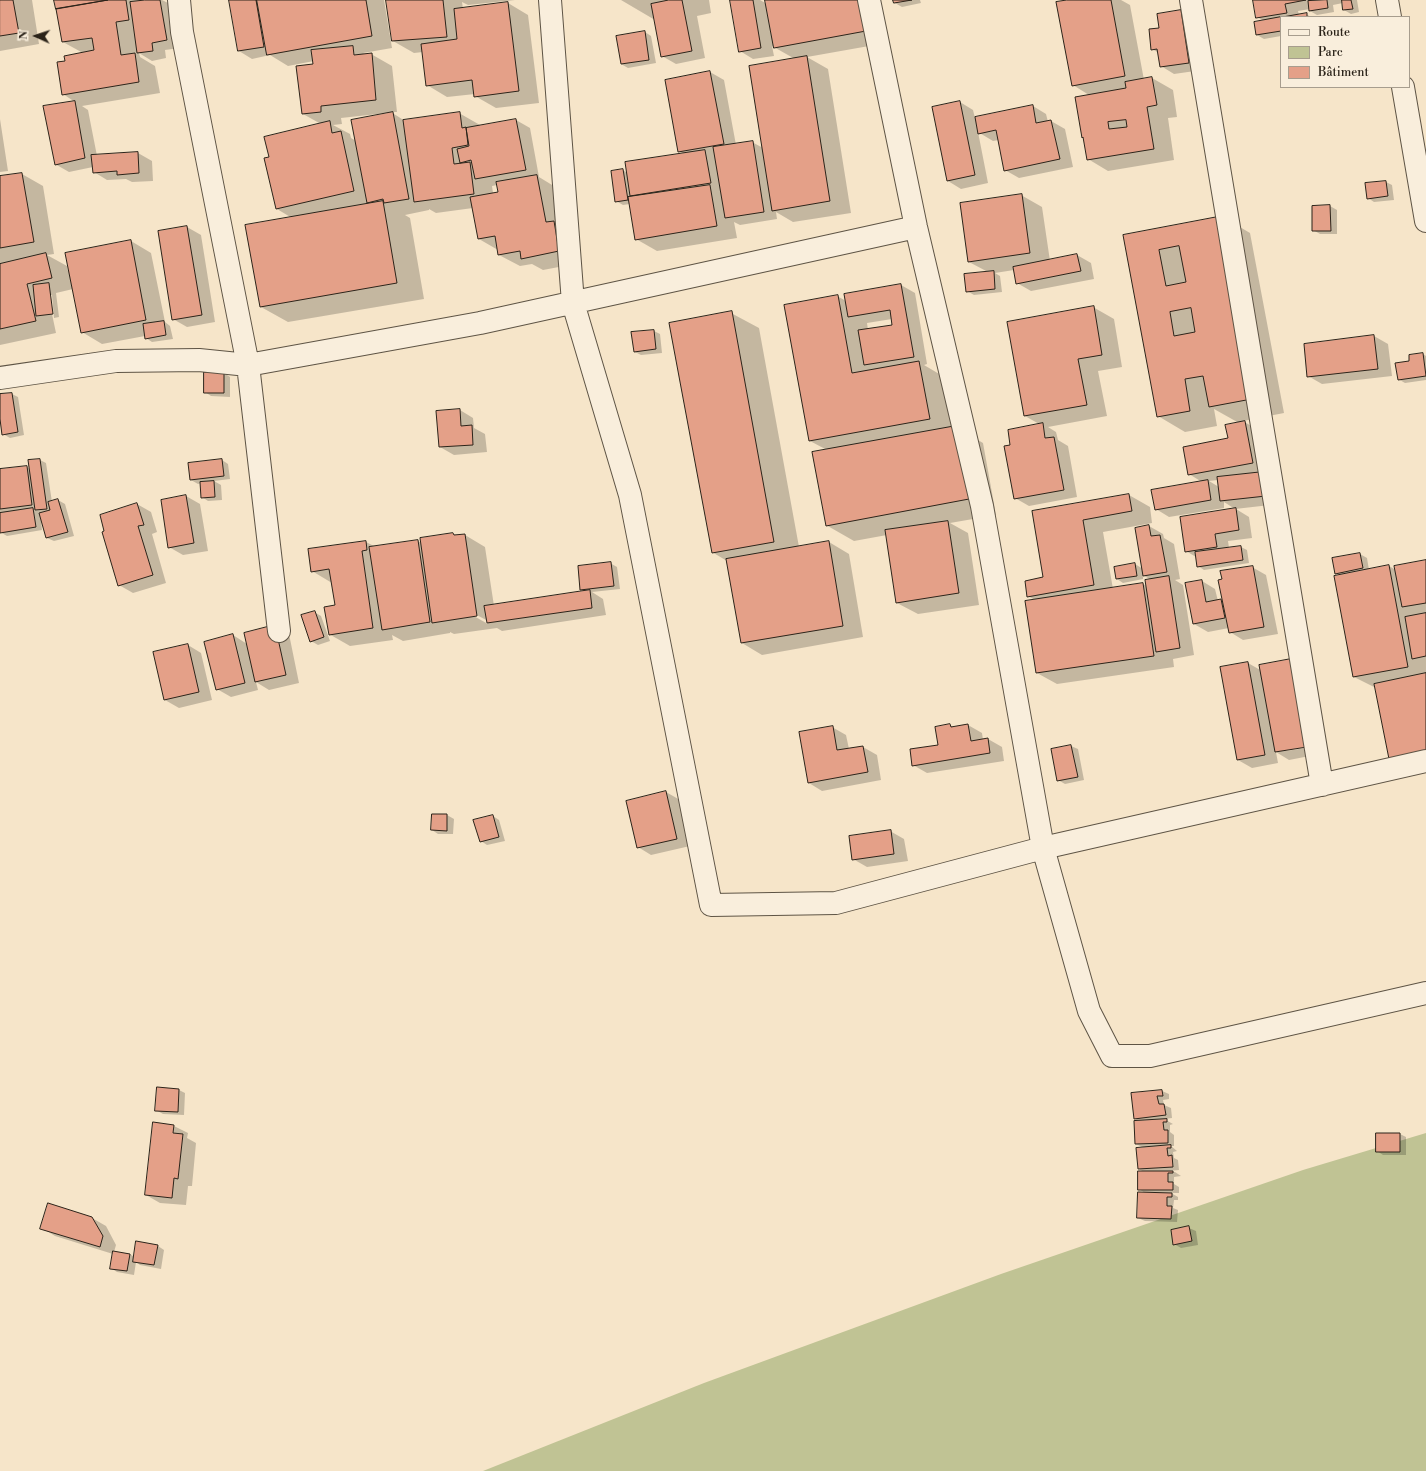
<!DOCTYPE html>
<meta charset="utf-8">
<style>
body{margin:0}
#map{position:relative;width:1426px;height:1471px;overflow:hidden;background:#f6e5c9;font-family:"Libre Bodoni",serif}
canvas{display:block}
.legend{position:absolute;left:1280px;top:16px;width:130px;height:72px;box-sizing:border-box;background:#f9eedc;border:1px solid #a79d8e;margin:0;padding:5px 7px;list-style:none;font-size:12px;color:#2b2319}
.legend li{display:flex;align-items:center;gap:8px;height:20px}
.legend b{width:20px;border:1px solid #a79d8e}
.north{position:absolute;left:16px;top:16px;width:40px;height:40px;-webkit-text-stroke:3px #f9eedc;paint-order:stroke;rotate:273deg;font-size:11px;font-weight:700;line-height:16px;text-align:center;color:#2b2319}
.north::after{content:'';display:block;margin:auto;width:14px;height:18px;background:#2b2319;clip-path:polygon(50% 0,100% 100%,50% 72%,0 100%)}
</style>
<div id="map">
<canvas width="1426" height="1471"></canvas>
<ul class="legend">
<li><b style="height:5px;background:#f9eedc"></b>Route</li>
<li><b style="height:11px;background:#c0c394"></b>Parc</li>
<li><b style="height:11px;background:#e4a088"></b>Bâtiment</li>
</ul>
<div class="north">N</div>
</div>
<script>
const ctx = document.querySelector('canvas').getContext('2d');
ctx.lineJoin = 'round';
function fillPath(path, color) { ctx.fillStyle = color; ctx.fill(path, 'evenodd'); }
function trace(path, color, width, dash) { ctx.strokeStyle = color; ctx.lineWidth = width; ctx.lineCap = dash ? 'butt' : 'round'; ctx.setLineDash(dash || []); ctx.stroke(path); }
fillPath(new Path2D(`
 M1426,1133V1471H483L704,1383L1001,1274L1303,1170Z`), '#c0c394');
fillPath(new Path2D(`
 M0,0H32L39,44L0,51Z
 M56,0H144V1L162,0L174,6L180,48L165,50L166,58L152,61L139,53L140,57L155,66L160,93L82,106L88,110L97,156L138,153L152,161L153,181L132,182L126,179L107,180L94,172L93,167L69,172L55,164L44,107L75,102L63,94L66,62L83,53L63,42Z
 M230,0H384L392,48L363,53L367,55L371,54L392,66L397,112H391L405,121L459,113L480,125V127L516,120L530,128L539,177L557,188L580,263L543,270L532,264L520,266L499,255L498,250L479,239L473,208L436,213L429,209V210L405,215L410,218L424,299L288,322L261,307L292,218L277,209L270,158L321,124L303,114L314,65V61L288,66L270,55L252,59L239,51ZM387,113V114L356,141L351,138L350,134L333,125L342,124L341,118ZM497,185L499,192L493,193L492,186Z
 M387,0H515L468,5L462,2L463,9L508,3L528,15L539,103L496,108L475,96V94L447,97L427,85L423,52L414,53L393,41Z
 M621,0H709L711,13L697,16L705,58L676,64L662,56L655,20Z
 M731,0H760L767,4L766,0H879L886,43L807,57L828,69L851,213L793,222L776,212L777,219L740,225L734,222L737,238L657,251L636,239L630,204L623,205L616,201L623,170L627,173L684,154L679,151L710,72L724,80L736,145L752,142L763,148L795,59L772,46L774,56L753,59L740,51Z
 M894,0H920L921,3L902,7L895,3Z
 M1073,0H1121L1130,5L1144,80L1152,78L1173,90L1177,117L1168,118L1174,160L1108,171L1088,159L1085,138L1082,137L1089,95L1073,85Z
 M1254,0H1357L1359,12L1351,14L1344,10L1343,3L1333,5L1334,12L1317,15L1310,11V9L1298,11L1299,15L1306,14L1311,17H1281V36L1264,39L1257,35L1255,23L1264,21L1257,17Z
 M1181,11L1194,19L1202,70L1174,74L1161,66L1159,53L1152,49L1160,28Z
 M645,32L651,36L656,63L628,68L621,64Z
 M960,102L973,110L975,118L1033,106L1046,114L1048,122L1051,121L1065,129L1073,167L1019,178L1005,170L999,140L993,141L978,132L988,183L961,189L948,181Z
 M0,119L8,171L0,172Z
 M22,174L43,186L54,254L47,255L67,266L68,271L131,241L151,253L165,322L170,326L173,339L152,342L146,338L145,336L102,344L82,332L73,289L56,293L59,317L54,318L52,295H50L52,314L56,333L0,345V177Z
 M1386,182L1392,185L1394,200L1374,202L1368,198Z
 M1021,195L1042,207L1050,261L1077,255L1091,263L1094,279L1031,291L1017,283L1014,270L995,273L1000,276L1002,292L974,295L967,291L988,272L969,262Z
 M1330,206L1337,210V234H1320L1313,230Z
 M1223,217L1250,233L1284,413L1243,421L1258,430L1279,504L1235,509L1224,502V508L1169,517L1156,509L1202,482L1189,474L1229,439L1239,423L1214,409L1217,426L1185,432L1158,416L1124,236ZM1218,480L1219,487L1209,481Z
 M187,227L201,235L215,322L187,327L173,319L159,232Z
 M901,285L915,293L927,364L924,365L946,378L956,427L983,443L996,515L950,523L968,533L979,605L918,614L897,603L887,535L854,541L826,525L827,450L810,441L837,296L846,301ZM892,319L893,325L868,330L867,323Z
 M1093,307L1114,319L1122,367L1098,371L1107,416L1048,427L1056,432L1058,440L1068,446L1077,497L1029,506L1015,498L1011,446L1041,425L1025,416Z
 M731,313L759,328L799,547L829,542L849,554L863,637L762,655L742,643L727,561L712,552Z
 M654,331L660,334L662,353L641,355L635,352Z
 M1374,336L1388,344L1392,376L1322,384L1308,376L1305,345Z
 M1423,354L1426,356V380L1405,383L1398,379L1410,362Z
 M224,373L230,377V397L211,396L205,392Z
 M12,394L18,397L24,435L10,438L3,434L0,413V395Z
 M460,410L473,418L474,428L485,434L487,452L454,455L440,447Z
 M40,460L46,463L52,502L58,500L65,504L74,536L54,541L47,538L42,520H41L42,530L7,536L0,532V470L27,467L30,469Z
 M222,460L228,464L230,479L214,481L221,485L222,500L208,501L202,497L201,483L198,484L191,480Z
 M1129,495L1150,507L1152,523L1103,532L1113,589L1143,584L1148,587L1151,580L1143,575V579L1123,583L1117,579L1135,564L1143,569L1149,526L1163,534L1164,538L1174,544L1180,579L1175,580L1183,585L1194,655L1173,659L1174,667L1057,684L1037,673L1035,600L1028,596L1044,578L1033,512Z
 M186,496L200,504L208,551L183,555L169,547Z
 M137,504L151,512L157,532L152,534L166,583L133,593L119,585L106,532Z
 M1236,509L1249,517L1252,538L1228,541L1229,548L1241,547L1247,550L1249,563L1204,570L1198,566L1196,557L1186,551Z
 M453,534L457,536L465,535L485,547L494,606L585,592L581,589L610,563L617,567L620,589L592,592L603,599L606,615L502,631L497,628L454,634L450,632V633L403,641L392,635L393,640L350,646L329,634L336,606L332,583L312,571L366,542L376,547L418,541L421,543ZM473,613L488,621V624L472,615Z
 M1360,554L1367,558L1369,570L1389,566L1396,570L1426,561V767L1376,688L1354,677L1340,575L1336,573Z
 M1252,567L1266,575L1278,634L1243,640L1230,632L1229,628L1208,632L1194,624L1202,581L1215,589L1218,601L1223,600ZM1221,615L1227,618V620L1220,616Z
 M314,612L321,616L330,641L318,645L311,641Z
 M289,634L299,683L269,690L256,682L258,690L231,697L217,689L233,635L247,644Z
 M188,645L201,653L212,700L179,708L165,700Z
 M1248,663L1262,671L1320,754L1289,760L1276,752L1278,763L1252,768L1238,760ZM1311,745L1312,747L1286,751V749Z
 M950,725L953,727L968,725L982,733L983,740L988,739L1002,747L1004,761L927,773L913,765L939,745Z
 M832,727L846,735L849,749L863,747L877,755L881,780L822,791L809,783Z
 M1071,746L1078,749L1084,780L1065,784L1058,780L1052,749Z
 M666,792L680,800L690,846L651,855L638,847Z
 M433,815H447L454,819L453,834H438L432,830Z
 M493,816L499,820L505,841L487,845L481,841Z
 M890,831L904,839L908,861L867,867L853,859Z
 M179,1090L185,1093L184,1115L163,1114L156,1110Z
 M1162,1091L1169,1094V1099L1163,1100L1164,1105L1171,1108L1172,1118L1164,1119L1173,1124L1170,1125V1132L1174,1135V1146H1171L1177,1151L1173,1152L1174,1158L1178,1160L1179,1170L1169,1171V1172H1175L1181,1176L1174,1177V1184L1179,1187V1193H1171L1178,1197V1200H1174L1173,1208L1178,1210L1177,1222L1145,1221L1138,1218L1145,1193L1139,1189L1144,1172L1139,1169L1144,1148L1136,1144L1141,1122L1135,1119Z
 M174,1126L188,1133L187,1138L196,1143L192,1186H188L186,1205L160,1203L146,1195Z
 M1400,1134L1406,1137V1155H1383L1377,1151Z
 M92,1218L106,1226L116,1245L114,1252L130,1254L134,1257L158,1246L164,1250L161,1269L140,1265L136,1262L134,1275L117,1272L111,1268L113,1254L55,1236L42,1228Z
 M1189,1228L1196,1231L1198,1245L1181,1248L1174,1244Z`), '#0003');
const building = new Path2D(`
 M0,0H13L19,33L0,36Z
 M54,0H108L56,9Z
 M108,0H126L129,20L116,22L121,55L135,53L139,82L62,95L57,62L65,61L64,56L94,50L92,38L62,42L56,9Z
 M145,0H160L167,40L152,43L153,51L137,53L130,2Z
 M229,0H256L264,47L238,51Z
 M257,0H366L372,36L267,55Z
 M386,0H443L447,37L392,41Z
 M669,0H682L692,51L661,57L651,4Z
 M730,0H753L761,48L739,52Z
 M765,0H861L866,31L774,48Z
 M893,0H912L894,3Z
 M1067,0H1111L1125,76L1072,86L1056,2Z
 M1253,0H1306L1285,4L1287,13L1256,18Z
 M1327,0L1328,8L1309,11L1308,1Z
 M1342,0H1351L1353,9L1343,10Z
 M508,2L519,91L474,97L472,80L426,86L421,44L457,39L454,9Z
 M1181,10L1189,63L1160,67L1157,49L1151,50L1149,29L1159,28L1157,14Z
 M1307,13V17H1283Z
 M1281,17V31L1256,35L1254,22Z
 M645,31L649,60L621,64L616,36Z
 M353,46L354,55L372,53L376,100L321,106V112L302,114L296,66L313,64L311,50Z
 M807,56L830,201L772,211L749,66Z
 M710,71L724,144L678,152L665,80Z
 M1152,77L1157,105L1147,107L1154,149L1087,160L1083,137L1082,138L1075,97L1126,88L1125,82ZM1126,120L1127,127L1109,129L1108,122Z
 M75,101L85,158L55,165L43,106Z
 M960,101L975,175L947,181L932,107Z
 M1033,105L1036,123L1051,120L1060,159L1004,171L996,130L978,134L975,117Z
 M393,112L409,199L384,203L383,199L367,203L351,120Z
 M460,112L462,128L466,127L468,145L452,148L454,164L470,162L474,194L414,202L403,120Z
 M516,119L526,170L475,179L471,160L460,163L457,149L469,146L466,128Z
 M330,121L332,133L341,131L354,191L276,209L264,158L269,157L264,137Z
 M753,141L764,212L725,218L713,147Z
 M705,150L711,183L630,196L625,162Z
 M138,152L139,173L117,175V171L93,173L91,155Z
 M623,169L628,200L615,202L611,171Z
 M22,173L34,242L0,248V176Z
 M537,175L546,222L554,221L559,251L521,259L520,251L498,255L495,236L478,239L470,197L498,192L496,182Z
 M1386,181L1388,196L1367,199L1365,183Z
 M710,185L717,226L635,240L628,197Z
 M1022,194L1030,253L968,262L960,203Z
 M383,201L397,283L260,307L245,225Z
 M1330,205L1331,231H1312V206Z
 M1223,216L1257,398L1209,407L1203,376L1185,379L1190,411L1157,417L1123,235ZM1179,246L1186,282L1166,286L1159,250ZM1191,308L1195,332L1174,336L1170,312Z
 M187,226L202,315L172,320L158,231Z
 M131,240L146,320L81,333L65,253Z
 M46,253L52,278L27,284L36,321L0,329V264Z
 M1077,254L1081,271L1016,284L1013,267Z
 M994,271L995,289L966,292L964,274Z
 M49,283L53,314L36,316L33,285Z
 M901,284L914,357L864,365L858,330L892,325L890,310L848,317L844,294Z
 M838,295L852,373L919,361L930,419L809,441L784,305Z
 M1094,306L1102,355L1078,359L1087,405L1024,416L1007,322Z
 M732,311L774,542L712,553L669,323Z
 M164,321L166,335L145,339L143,324Z
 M654,330L656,349L634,352L631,332Z
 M1374,335L1378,369L1307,377L1304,344Z
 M1423,353L1426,376L1398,380L1395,363L1409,361V355Z
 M204,372H224V393H204Z
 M12,393L18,432L2,435L0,419V394Z
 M460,409L461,426L472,425L473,445L439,447L436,411Z
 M1245,421L1253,463L1188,475L1183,447L1228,438L1225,425Z
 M1043,423L1045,438L1054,437L1064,490L1014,499L1004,446L1010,445L1008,430Z
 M956,426L969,499L826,526L812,452Z
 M40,459L47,509L35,510L28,460Z
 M222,459L224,476L190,480L188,463Z
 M27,466L32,505L0,509V469Z
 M1263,472L1266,496L1220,501L1217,477Z
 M1208,480L1211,500L1155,510L1151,490Z
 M214,481L215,497L201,498L200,482Z
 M1129,494L1132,511L1083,520L1094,585L1027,597L1025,581L1043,577L1032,511Z
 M186,495L194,543L168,548L161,500Z
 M58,499L68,532L46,538L39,513L50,510L48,502Z
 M137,503L144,525L138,526L153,575L118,586L102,532L104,531L100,515Z
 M33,508L36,527L0,533V513Z
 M1236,508L1239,530L1215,534L1217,547L1185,552L1180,517Z
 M948,521L959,593L896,603L885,530Z
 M1149,525L1151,536L1160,535L1167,572L1143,576L1135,528Z
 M453,533L454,535L465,534L477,616L432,623L420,538Z
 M418,540L430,622L382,630L369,547Z
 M366,541L367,550L362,551L373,628L329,635L324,607L335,605L329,569L311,572L308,549Z
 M829,541L843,626L741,643L726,559Z
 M1241,546L1243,560L1197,567L1195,552Z
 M1360,553L1363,568L1335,574L1332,558Z
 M1426,560V603L1402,607L1394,566Z
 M611,562L614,586L580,590L578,566Z
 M1135,563L1137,576L1116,579L1114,567Z
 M1389,565L1408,667L1353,677L1334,576Z
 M1253,566L1264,627L1229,633L1218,580L1222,579L1220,571Z
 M1169,576L1180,648L1156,652L1145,580Z
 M1202,580L1206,602L1221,599L1225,618L1193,624L1185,583Z
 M1143,583L1154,656L1036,673L1025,601Z
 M590,590L592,608L487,623L484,606Z
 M315,611L324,637L310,642L301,615Z
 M1426,613V656L1412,659L1405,617Z
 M275,625L286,675L255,682L244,633Z
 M233,634L245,683L216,690L204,642Z
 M188,644L199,692L164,700L153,652Z
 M1291,659L1307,747L1275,752L1259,665Z
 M1248,662L1265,755L1237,760L1220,667Z
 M1426,673V751L1389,759L1374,684Z
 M950,724L951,727L968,724L971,741L988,738L990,753L912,766L910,749L938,745L935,727Z
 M833,726L837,750L863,746L868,772L808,783L799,732Z
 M1071,745L1078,777L1057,781L1051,749Z
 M666,791L677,839L637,848L626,801Z
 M432,814H447V831L431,830Z
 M493,815L499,837L480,842L473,820Z
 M891,830L894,854L852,860L849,836Z
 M157,1087L179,1089L178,1112L155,1111Z
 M1162,1090L1163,1096H1157L1159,1104H1164L1166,1115L1134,1119L1131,1093Z
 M1167,1119V1122H1163L1164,1130H1168V1143L1135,1144L1134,1121Z
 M153,1122L174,1125L173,1133L183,1134L178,1179L174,1178L172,1198L145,1195Z
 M1376,1133H1400V1152H1376Z
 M1171,1145V1148H1167L1168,1156L1172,1155L1173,1167L1138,1169L1136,1148Z
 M1138,1171H1173V1173H1168V1182H1173V1190H1138Z
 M1138,1192L1172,1193V1197H1167V1206H1172L1171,1219L1137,1218Z
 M48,1203L92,1217L103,1236L100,1247L40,1229Z
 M1189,1226L1192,1241L1173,1245L1171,1230Z
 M136,1241L158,1245L154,1265L133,1262Z
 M113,1251L130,1254L127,1271L110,1269Z`);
fillPath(building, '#e4a088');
trace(building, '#2b2319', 1);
const minor = new Path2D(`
 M179,0L182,32L248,365L279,631
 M550,0L573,303L630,495L711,905L836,903L1043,848L1426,761
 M869,0L916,227L982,506L1043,848L1089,1011L1112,1056H1150L1426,993
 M1191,0L1322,785
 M1387,0L1390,17
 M1403,87L1426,221
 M0,378L116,361L199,360L248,365L480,323L916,227`);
trace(minor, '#5e5445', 24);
trace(minor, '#f9eedc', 22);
</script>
